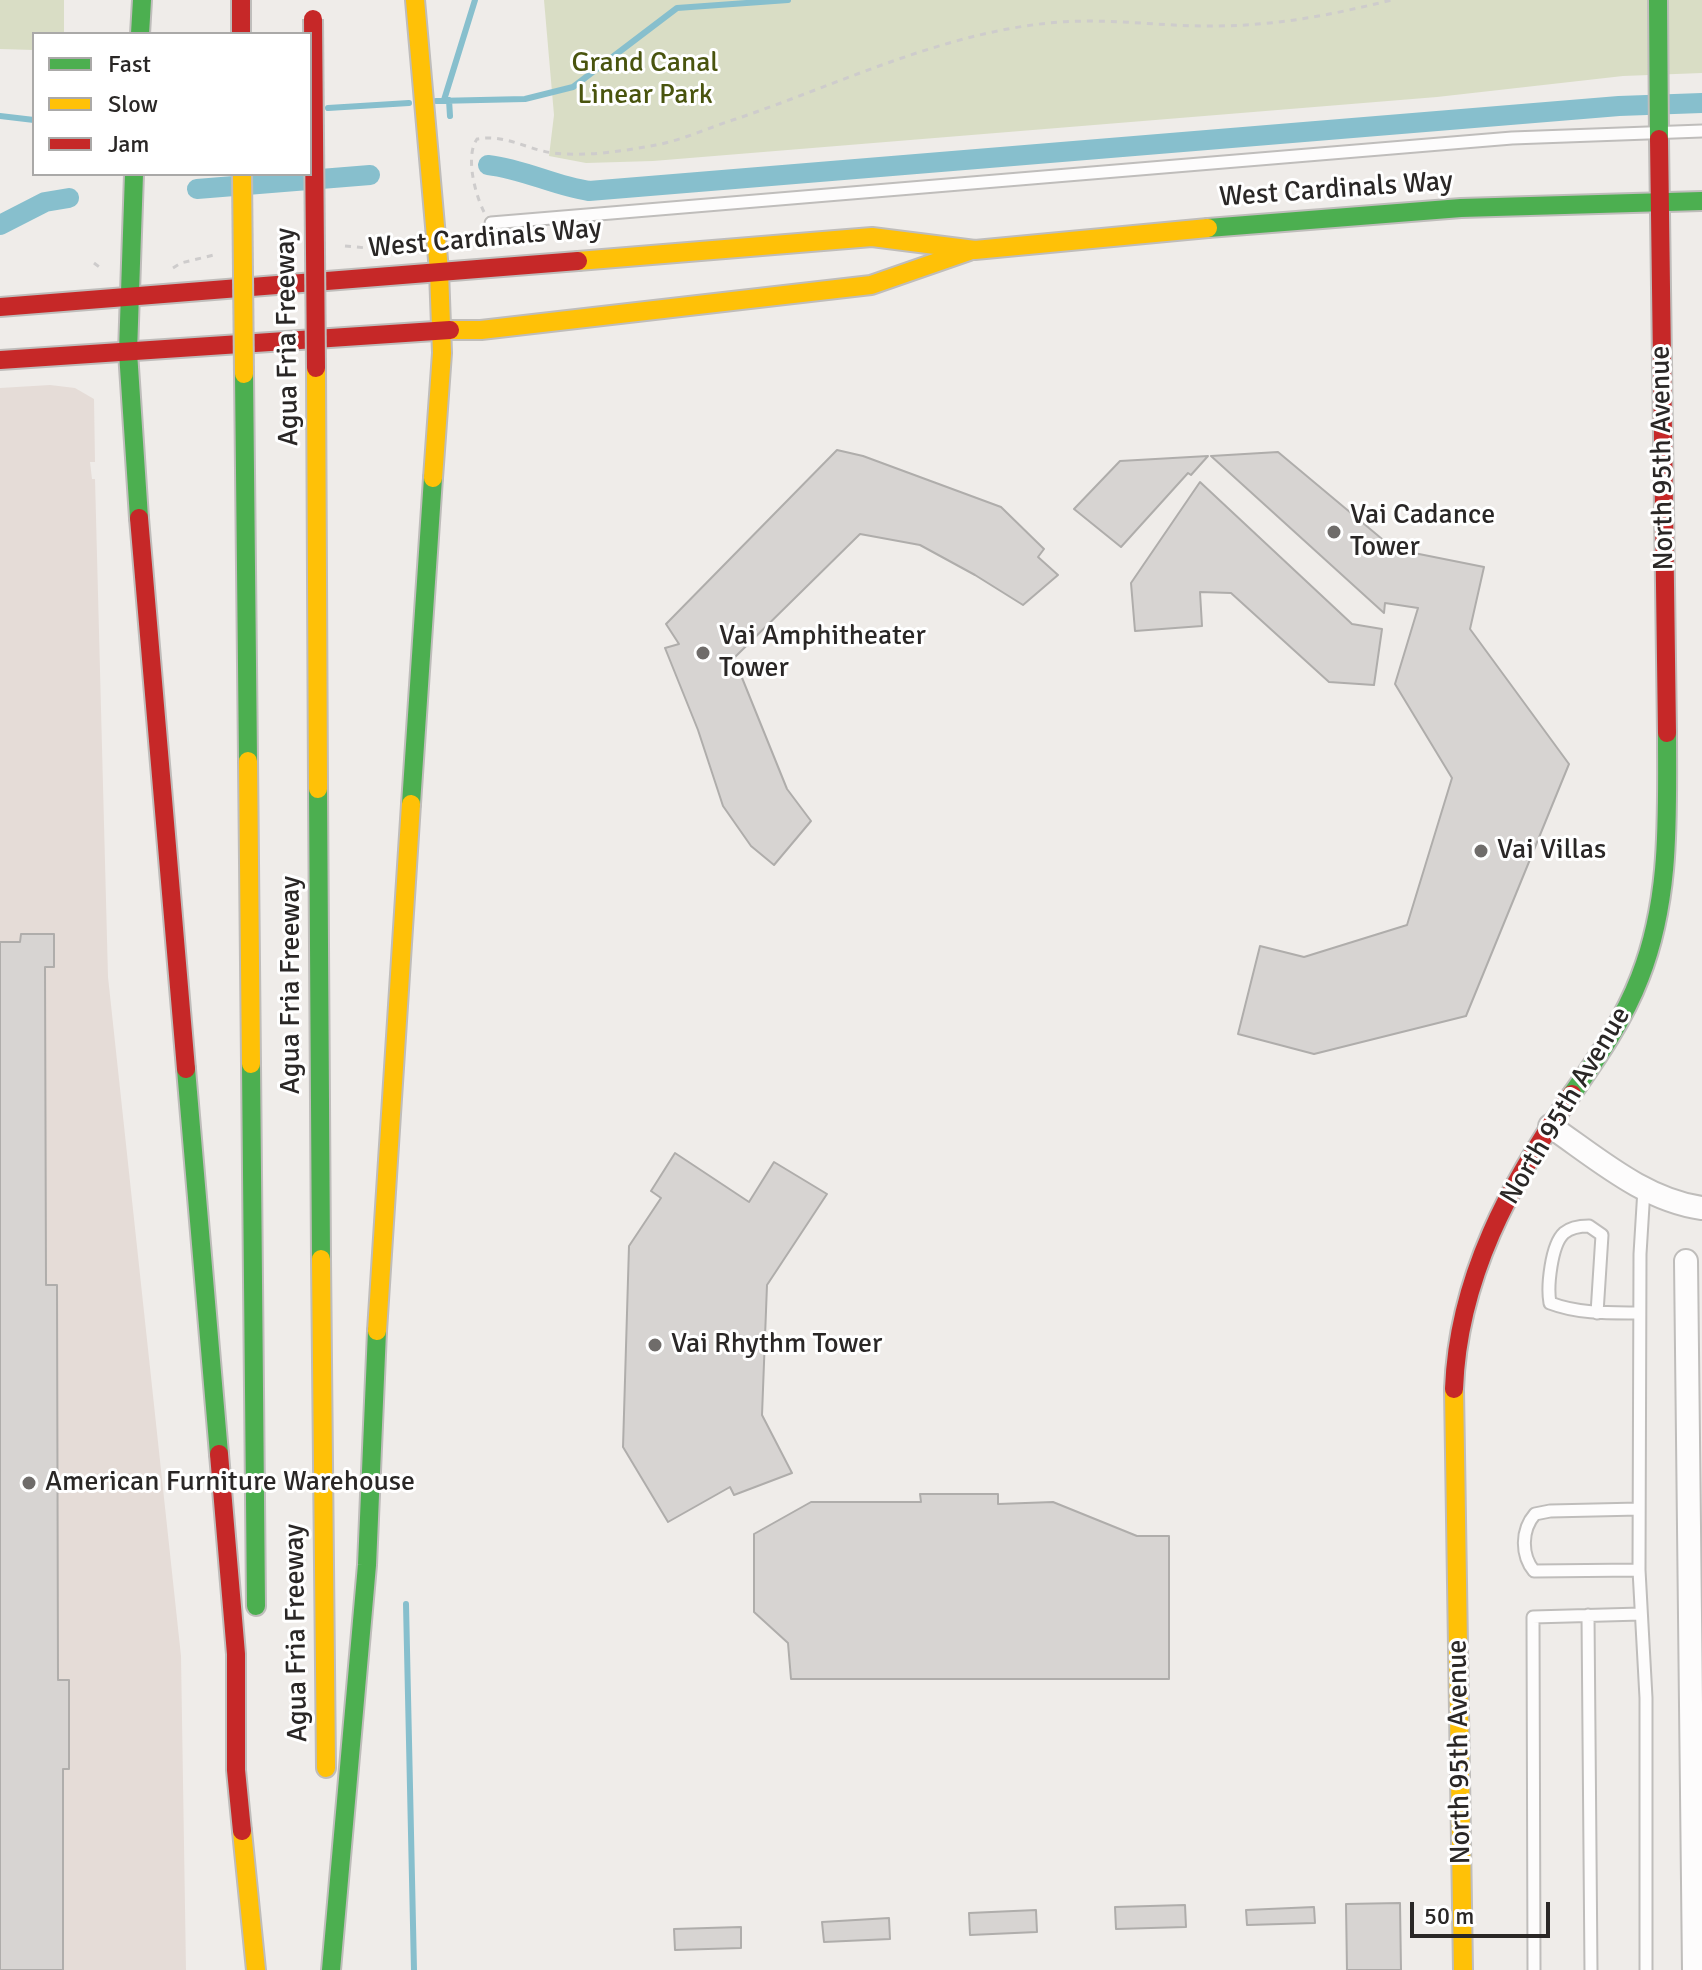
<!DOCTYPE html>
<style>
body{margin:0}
#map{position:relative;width:1702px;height:1970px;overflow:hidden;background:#efece9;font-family:Signika,sans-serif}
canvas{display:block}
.legend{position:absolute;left:32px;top:32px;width:280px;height:144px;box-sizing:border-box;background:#fff;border:2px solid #aaa9a8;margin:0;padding:10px 14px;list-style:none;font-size:24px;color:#2a2726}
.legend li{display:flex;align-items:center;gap:16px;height:40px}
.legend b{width:40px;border:2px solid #aaa9a8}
.scale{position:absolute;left:1410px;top:1902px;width:140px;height:36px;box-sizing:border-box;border:4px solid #2a2726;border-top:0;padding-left:10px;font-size:24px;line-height:28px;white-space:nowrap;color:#2a2726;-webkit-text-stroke:6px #fff;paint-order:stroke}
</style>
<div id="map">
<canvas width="1702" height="1970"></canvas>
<ul class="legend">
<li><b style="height:10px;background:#4caf50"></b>Fast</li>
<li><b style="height:10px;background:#ffc107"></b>Slow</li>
<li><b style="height:10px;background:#c62828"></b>Jam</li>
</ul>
<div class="scale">50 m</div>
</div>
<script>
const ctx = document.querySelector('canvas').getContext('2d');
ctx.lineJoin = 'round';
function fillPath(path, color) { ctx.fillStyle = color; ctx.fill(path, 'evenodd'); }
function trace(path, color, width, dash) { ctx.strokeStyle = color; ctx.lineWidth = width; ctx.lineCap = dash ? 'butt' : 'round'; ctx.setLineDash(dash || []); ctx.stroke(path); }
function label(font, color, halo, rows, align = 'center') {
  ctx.font = font + ' Signika,sans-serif'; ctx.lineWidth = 6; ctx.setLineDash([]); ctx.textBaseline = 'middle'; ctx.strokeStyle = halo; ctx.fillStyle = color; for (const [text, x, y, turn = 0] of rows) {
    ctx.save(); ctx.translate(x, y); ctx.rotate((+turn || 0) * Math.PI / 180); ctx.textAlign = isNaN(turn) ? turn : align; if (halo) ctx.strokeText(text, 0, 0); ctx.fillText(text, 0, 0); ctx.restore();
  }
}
fillPath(new Path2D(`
 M50,385L75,388L94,399L95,462H90L92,479H95L108,977L181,1656L186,1970H0V388Z`), '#e5dcd7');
fillPath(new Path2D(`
 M0,0H64V34H34V50L0,49Z
 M544,0H1702V73L1623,76L1437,97L653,161L586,163L549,156L554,115Z`), '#d9ddc5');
trace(new Path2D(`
 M444,100L475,0
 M449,100L450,116
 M436,101L525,99L573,87L677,8L788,0
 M328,108L409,103
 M0,116L34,120
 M406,1604L414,1970`), '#87bfcd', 6);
trace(new Path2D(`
 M488,165C524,169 554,186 589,191L1619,106L1702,103
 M197,189L370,175
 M0,225L45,202L69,198`), '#87bfcd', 20);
const building = new Path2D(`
 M837,450L863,456L1001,507L1044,549L1038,557L1058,575L1023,605L975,575L920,545L860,534L734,658L787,789L811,821L774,865L751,846L723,806L698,730L665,648L679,644L666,624Z
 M1278,452L1394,549L1484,567L1470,629L1569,764L1466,1016L1314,1054L1238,1034L1260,946L1304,957L1407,925L1452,778L1395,684L1418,608L1385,603L1384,613L1211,456Z
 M1208,456L1191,475L1188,473L1121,547L1074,509L1120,461Z
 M1200,482L1352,624L1382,629L1374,685L1329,682L1231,593L1200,592L1202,626L1135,631L1131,583Z
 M21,934H54V967H45L46,1285H57L58,1680H69V1769H63V1970H0V942H20Z
 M675,1153L749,1202L774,1162L827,1194L767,1285L762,1415L792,1473L734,1495L730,1487L668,1522L623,1447L629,1246L661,1198L651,1191Z
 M920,1494H998V1504L1053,1502L1137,1536H1169V1679H791L788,1643L754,1612V1534L811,1502H921Z
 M1400,1903L1401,1970H1347L1346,1904Z
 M1185,1905L1186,1927L1116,1929L1115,1907Z
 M1314,1907L1315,1923L1247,1925L1246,1910Z
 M1036,1910L1037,1932L970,1935L969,1913Z
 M889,1918L890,1939L824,1942L822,1922Z
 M741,1927V1948L675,1950L674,1929Z`);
fillPath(building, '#d7d4d2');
trace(building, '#afadab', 2);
const lane = new Path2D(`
 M491,223L1512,138L1702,131
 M1644,1189L1640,1254L1639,1570L1646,1698V1970
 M1597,1313L1602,1235L1589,1226C1581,1226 1571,1227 1564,1233C1551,1245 1547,1287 1550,1303C1579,1314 1609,1313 1639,1313
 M1639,1570L1534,1571C1521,1555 1521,1530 1535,1514L1550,1511L1639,1509
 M1588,1615L1591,1970
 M1534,1970L1533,1617L1641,1614`);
const street = new Path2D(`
 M1550,1126C1597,1158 1644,1200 1702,1208
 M1686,1261L1694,1970`);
const fast = new Path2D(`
 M1658,0L1659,139
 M140,34L142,0
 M134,174L128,352L139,518
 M1208,228L1461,208L1702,201
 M244,374L248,761
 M318,789L321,1259
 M411,804L433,478
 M251,1064L256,1606
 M186,1069L219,1454
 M1572,1094C1598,1057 1624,1019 1640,977C1671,898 1667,815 1667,733
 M331,1970L367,1565L377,1331`);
const slow = new Path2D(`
 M415,0L439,271L442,353L433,478
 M578,261L872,237L975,250L1208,228
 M450,330H481L871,285L969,251
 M316,368L318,789
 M248,761L251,1064
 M321,1259L326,1768
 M377,1331L411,804
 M1454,1389L1463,1970
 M242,1831L256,1970`);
const jam = new Path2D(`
 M241,0V34
 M1659,139L1667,733
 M0,307L578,261
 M0,360L450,330
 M139,518L186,1069
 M1454,1389C1458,1278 1510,1183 1572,1094
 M219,1454L236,1654V1770L242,1831`);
trace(lane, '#bfbdbb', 15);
trace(street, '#bfbdbb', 26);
trace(fast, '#bfbdbb', 22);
trace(slow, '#bfbdbb', 22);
trace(jam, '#bfbdbb', 22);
trace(new Path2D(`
 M484,212C475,194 465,156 477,139C506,134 525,149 553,153C586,157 623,151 656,145C683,140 710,127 736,119C839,84 940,34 1049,23C1105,17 1162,27 1218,26C1282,25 1330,15 1392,0
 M345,246L389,250
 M94,263L102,269
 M173,268L181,263L214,255`), '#cecccc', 3, [6, 6]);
trace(lane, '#fdfcfc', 11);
trace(street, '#fdfcfc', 22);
trace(fast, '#4caf50', 18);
trace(slow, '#ffc107', 18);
trace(jam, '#c62828', 18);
const slowBridge = new Path2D(`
 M242,174L244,374`);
const jamBridge = new Path2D(`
 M313,19L316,368`);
trace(slowBridge, '#bfbdbb', 22, []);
trace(jamBridge, '#bfbdbb', 22, []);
trace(slowBridge, '#ffc107', 18);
trace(jamBridge, '#c62828', 18);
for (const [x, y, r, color] of [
 [1334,532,8,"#6f6c6a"],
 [703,653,8,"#6f6c6a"],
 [1481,851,8,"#6f6c6a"],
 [655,1345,8,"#6f6c6a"],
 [29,1483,8,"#6f6c6a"]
]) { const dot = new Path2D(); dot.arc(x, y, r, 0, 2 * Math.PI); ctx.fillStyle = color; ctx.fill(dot); trace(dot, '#fff', 3); }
label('28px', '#49540e', '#fff', [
 ["Grand Canal",645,64],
 ["Linear Park",645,96]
]);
label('28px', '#2a2726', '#fff', [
 ["West Cardinals Way",1336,190,-4],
 ["West Cardinals Way",485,239,-5],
 ["Agua Fria Freeway",288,337,-91],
 ["North 95th Avenue",1663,458,-91],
 ["Agua Fria Freeway",292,985,-90],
 ["North 95th Avenue",1566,1106,-59],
 ["Agua Fria Freeway",297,1633,-91],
 ["North 95th Avenue",1460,1752,-91]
]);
label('28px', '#2a2726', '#fff', [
 ["Vai Cadance",1350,516],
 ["Tower",1350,548],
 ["Vai Amphitheater",719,637],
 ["Tower",719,669],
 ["Vai Villas",1497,851],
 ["Vai Rhythm Tower",671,1345],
 ["American Furniture Warehouse",45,1483]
], 'left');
</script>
